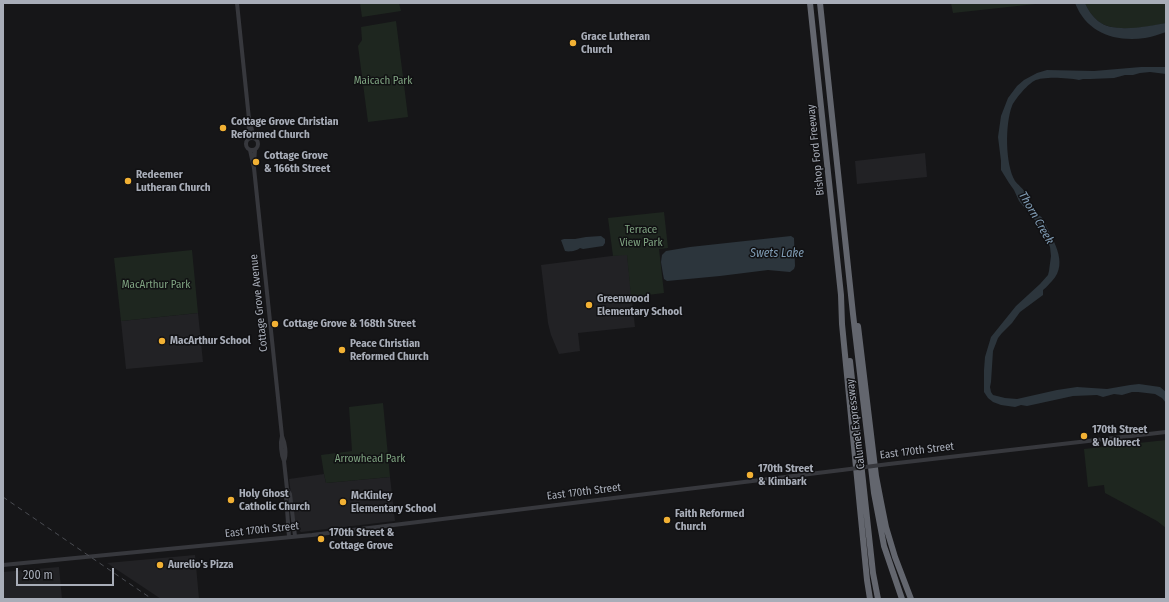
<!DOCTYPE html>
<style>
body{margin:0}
#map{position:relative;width:1169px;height:602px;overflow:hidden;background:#161618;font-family:"Fira Sans Condensed",sans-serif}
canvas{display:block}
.frame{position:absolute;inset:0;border:4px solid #a8adb8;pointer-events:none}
.scale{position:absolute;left:16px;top:568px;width:98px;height:18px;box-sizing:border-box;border:2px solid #a8adb8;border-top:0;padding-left:5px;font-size:12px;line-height:14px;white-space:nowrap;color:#a8adb8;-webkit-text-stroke:3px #111113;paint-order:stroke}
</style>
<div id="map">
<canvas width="1169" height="602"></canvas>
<div class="frame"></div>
<div class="scale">200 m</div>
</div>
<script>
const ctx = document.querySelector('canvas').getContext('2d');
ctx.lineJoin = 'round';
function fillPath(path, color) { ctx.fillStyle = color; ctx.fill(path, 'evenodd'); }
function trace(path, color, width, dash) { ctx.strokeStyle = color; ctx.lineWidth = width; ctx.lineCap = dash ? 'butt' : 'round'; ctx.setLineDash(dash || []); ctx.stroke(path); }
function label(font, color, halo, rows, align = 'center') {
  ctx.font = font + ' "Fira Sans Condensed",sans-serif'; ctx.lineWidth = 3; ctx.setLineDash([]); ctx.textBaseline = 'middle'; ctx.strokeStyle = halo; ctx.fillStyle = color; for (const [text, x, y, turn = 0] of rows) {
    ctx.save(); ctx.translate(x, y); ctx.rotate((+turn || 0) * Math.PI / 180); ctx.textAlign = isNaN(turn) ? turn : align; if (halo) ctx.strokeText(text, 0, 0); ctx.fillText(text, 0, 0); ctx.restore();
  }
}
fillPath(new Path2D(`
 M925,153L927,177L857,184L855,161Z
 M627,254L635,327L578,333L580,351L559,354L551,335L548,323L541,265Z
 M198,313L203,362L126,369L121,321Z
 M324,474L326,483L390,477L395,521L301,532L296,527L295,524L289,479Z
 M195,555L199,599H161L107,563Z
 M59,567L62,599H3V572Z`), '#222225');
fillPath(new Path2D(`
 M360,3H399L401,11L362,17Z
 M951,3H1045L953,13Z
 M1085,3H1166V23C1148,27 1114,34 1098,21C1092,16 1088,10 1085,3Z
 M396,21L408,117L368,122L358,46L362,40L361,27Z
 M664,212L668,248L659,249L664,293L631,297L627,255L613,256L608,218Z
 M192,250L198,313L121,321L114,258Z
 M383,403L390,477L326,483L324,474L321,455L352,451L349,407Z
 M1166,440V528L1157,521L1105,493L1104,485L1088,487L1084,449Z`), '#1e261f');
fillPath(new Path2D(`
 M1075,3H1085C1088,10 1092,16 1098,21C1114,34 1148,26 1166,23V32C1159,34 1152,37 1145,38C1114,42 1087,33 1075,3Z
 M1141,67H1166V74L1150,72L1140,73L1133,75H1125L1114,78L1090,79H1083L1079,80C1067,78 1044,76 1034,81C1027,85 1015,99 1012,106C1005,124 1005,164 1015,181C1018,185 1024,189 1026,194C1029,199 1033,209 1036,213C1038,215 1041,216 1043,219C1051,238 1070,262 1052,281C1049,284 1047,287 1043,290V295L1020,312L1012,323L1002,333L998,338L993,351L991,382L990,387L991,392L993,395L1005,398L1017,399L1057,390L1077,387L1107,389L1130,385L1139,384L1160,387L1166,392V403L1162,398L1155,394L1138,392H1132L1122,395L1114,394L1103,397L1097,395L1073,396L1027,406L1021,405L1015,407L1001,405L993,402L988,398L984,392V370L985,357L991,337L1016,306L1040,284L1048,275L1049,271L1051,256L1050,247L1043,230L1019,201L1014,190L1009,183L1001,170V161L998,137L1001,116L1008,98L1017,86L1024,80L1037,73L1047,70L1094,71Z
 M601,236L605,239V243L603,246L583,249L580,248C577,251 569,252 565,251L561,240L564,239H575L586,237Z
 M791,236L794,238L795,266L794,269L790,272L768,270L720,276L667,281L664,279L663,274L661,262L662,255L666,251L690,247Z`), '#2c353c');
trace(new Path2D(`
 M237,3L249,119L254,138
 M246 144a6 6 0 1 1 12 0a6 6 0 1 1-12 0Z
 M248,139L249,124
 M250,150L254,168L282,436C280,443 281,454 284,461L287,489L290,494L295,536
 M254,163L255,150
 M282,436C285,443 287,454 284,461
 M889,464L1166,432
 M287,489L286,495L289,537
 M3,565L312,535L842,470`), '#37383d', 4);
trace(new Path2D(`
 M810,3L841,295L842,324L867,580L870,599
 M820,3L853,314L874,493L884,546L902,599
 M858,326L876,476L881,502L886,527L895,557L911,599
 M850,361L873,573L878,599`), '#63666e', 6);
trace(new Path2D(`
 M3,497L152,599`), '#4a4c52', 1, [5, 4]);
trace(new Path2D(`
 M842,470L889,464`), '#37383d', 4);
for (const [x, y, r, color] of [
 [573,43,4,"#f2b134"],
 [223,128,4,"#f2b134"],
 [256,162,4,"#f2b134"],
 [128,181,4,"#f2b134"],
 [589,305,4,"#f2b134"],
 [275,324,4,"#f2b134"],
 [162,341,4,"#f2b134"],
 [342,350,4,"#f2b134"],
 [1084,436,4,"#f2b134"],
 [750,475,4,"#f2b134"],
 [231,500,4,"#f2b134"],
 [343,502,4,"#f2b134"],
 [667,520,4,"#f2b134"],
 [321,539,4,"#f2b134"],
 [160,565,4,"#f2b134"]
]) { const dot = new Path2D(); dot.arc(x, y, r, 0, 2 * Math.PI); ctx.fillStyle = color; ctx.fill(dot); trace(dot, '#111113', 1.5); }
label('bold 11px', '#a8adb8', '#111113', [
 ["Grace Lutheran",581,37],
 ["Church",581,50],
 ["Cottage Grove Christian",231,122],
 ["Reformed Church",231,135],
 ["Cottage Grove",264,156],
 ["& 166th Street",264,169],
 ["Redeemer",136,175],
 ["Lutheran Church",136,188],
 ["Greenwood",597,299],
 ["Elementary School",597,312],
 ["Cottage Grove & 168th Street",283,324],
 ["MacArthur School",170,341],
 ["Peace Christian",350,344],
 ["Reformed Church",350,357],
 ["170th Street",1092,430],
 ["& Volbrect",1092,443],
 ["170th Street",758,469],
 ["& Kimbark",758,482],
 ["Holy Ghost",239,494],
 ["Catholic Church",239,507],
 ["McKinley",351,496],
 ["Elementary School",351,509],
 ["Faith Reformed",675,514],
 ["Church",675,527],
 ["170th Street &",329,533],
 ["Cottage Grove",329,546],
 ["Aurelio's Pizza",168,565]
], 'left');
label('11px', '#7fa381', '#111113', [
 ["Maicach Park",383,81],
 ["Terrace",641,230],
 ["View Park",641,243],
 ["MacArthur Park",156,285],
 ["Arrowhead Park",370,459]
]);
label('11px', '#a8adb8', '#111113', [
 ["Bishop Ford Freeway",816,150,-96],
 ["Cottage Grove Avenue",259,303,-96],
 ["Calumet Expressway",856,424,-97],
 ["East 170th Street",917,451,-7],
 ["East 170th Street",584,492,-7],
 ["East 170th Street",262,530,-6]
]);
label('italic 12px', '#7f9bb3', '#111113', [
 ["Thorn Creek",1036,218,60],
 ["Swets Lake",777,254]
]);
</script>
